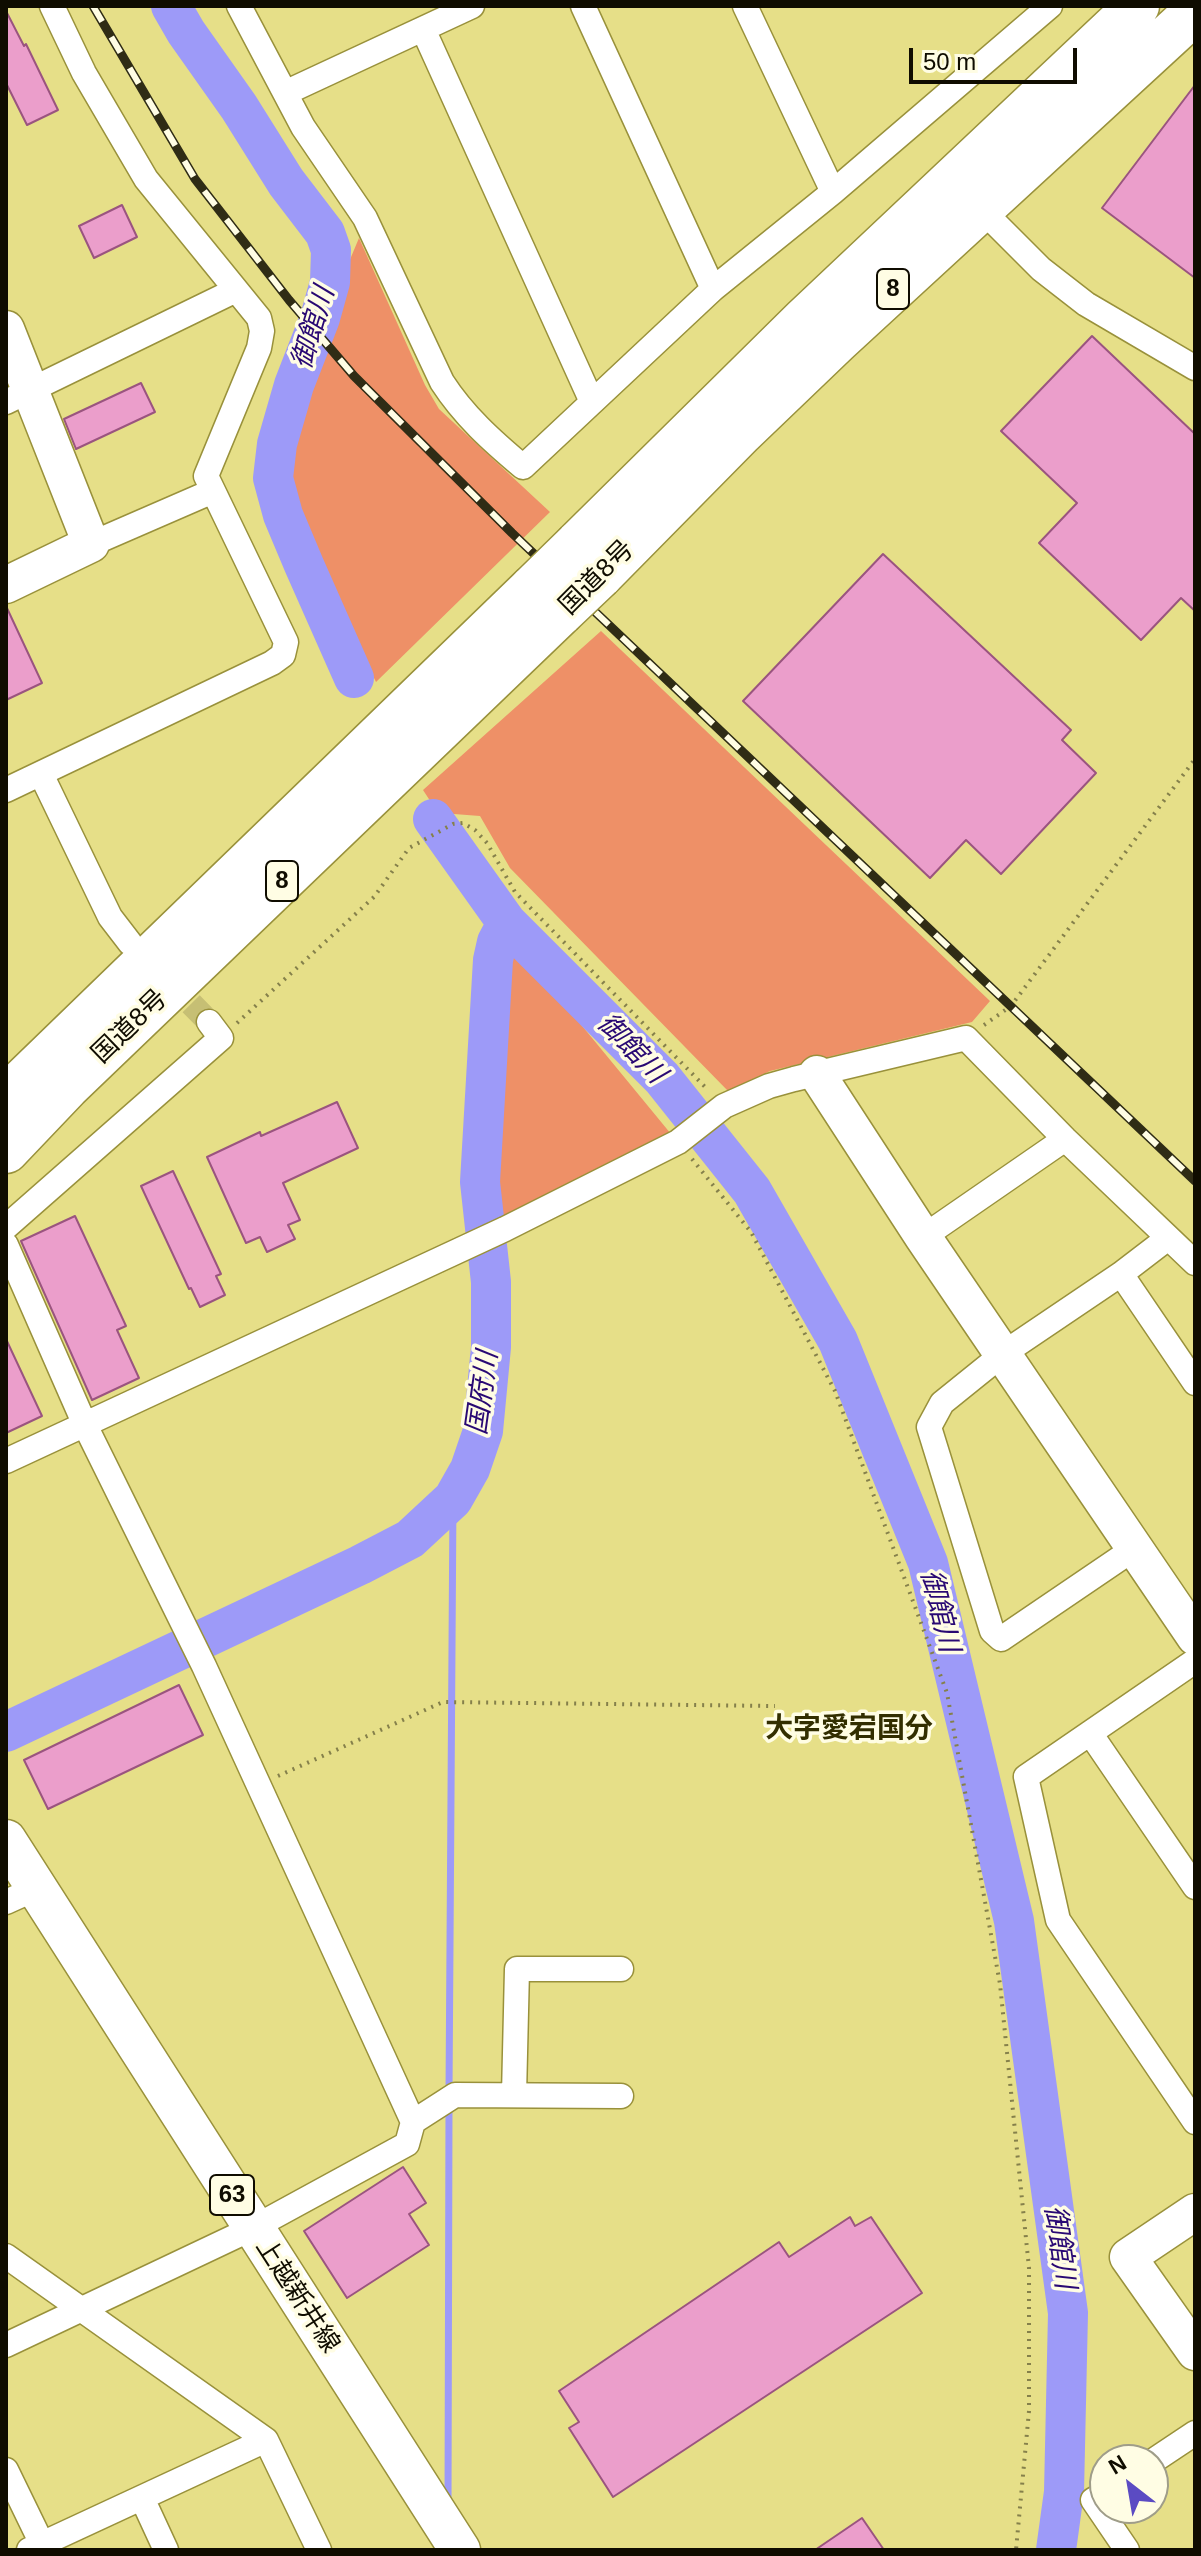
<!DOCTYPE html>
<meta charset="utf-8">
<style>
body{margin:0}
#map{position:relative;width:1201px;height:2556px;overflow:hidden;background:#e6df88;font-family:Arial,sans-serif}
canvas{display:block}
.frame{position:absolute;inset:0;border:8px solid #0f0c00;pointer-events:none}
.north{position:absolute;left:1089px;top:2444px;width:80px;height:80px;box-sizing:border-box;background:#fffde4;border:2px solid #9f9d89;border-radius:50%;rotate:329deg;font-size:22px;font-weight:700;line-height:32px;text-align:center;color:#0f0c00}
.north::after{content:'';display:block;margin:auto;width:28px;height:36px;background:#5b4bc3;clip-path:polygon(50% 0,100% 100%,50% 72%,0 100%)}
.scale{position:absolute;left:909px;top:48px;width:168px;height:36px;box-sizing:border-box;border:4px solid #0f0c00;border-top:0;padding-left:10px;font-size:24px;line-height:28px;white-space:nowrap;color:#0f0c00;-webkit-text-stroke:6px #fffde4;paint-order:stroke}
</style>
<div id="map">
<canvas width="1201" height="2556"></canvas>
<div class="frame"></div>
<div class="north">N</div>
<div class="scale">50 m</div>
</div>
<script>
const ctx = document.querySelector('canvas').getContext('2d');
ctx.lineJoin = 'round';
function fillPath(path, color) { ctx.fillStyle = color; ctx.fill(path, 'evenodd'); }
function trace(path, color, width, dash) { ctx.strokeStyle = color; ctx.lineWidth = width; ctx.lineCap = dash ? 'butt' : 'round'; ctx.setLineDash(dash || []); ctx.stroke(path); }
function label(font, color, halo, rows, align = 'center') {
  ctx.font = font + ' Arial,"Noto Sans JP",sans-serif'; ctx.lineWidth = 7; ctx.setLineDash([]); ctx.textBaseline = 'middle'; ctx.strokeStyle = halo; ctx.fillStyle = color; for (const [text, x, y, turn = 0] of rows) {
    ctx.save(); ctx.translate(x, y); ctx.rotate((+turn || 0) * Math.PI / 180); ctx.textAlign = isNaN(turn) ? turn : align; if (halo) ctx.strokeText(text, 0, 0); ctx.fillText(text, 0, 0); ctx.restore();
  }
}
fillPath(new Path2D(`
 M359,238L425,385L439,409L550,512L376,682L319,566L287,483L292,433L341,281Z
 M601,631L990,1001L972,1022L770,1071L728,1091L510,868L480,816L454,814L442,819L423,790Z
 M523,954L671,1134L494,1221L499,980L502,964L510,955Z`), '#ee9067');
trace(new Path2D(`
 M449,2092L453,1499
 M448,2504L449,2104`), '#9d9af8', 7);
trace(new Path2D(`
 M171,6L186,32L239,107L286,182L325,233L331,250L330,282L320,318L294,385L277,444L273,478L283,515L304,565L354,678
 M433,819L507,923L662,1078L752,1191L838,1341L928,1563L1014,1921L1068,2313L1064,2492L1056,2550
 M6,1732L360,1565L410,1539L453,1499L470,1469L483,1431L491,1347V1282L480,1182L493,960L497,942L507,923`), '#9d9af8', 40);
const building = new Path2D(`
 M6,11L24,46L26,44L58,110L27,125L6,83Z
 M1195,85V278L1102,208Z
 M122,205L137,237L94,258L79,226Z
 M1092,336L1195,434V611L1181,598L1141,640L1039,543L1077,503L1001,431Z
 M141,383L155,412L76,449L64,419Z
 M883,554L1071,730L1062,740L1096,773L1001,874L966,840L930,878L743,701Z
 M6,606L42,683L6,700Z
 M337,1102L358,1148L283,1183L300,1220L288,1225L295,1239L267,1252L260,1237L246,1243L207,1157L260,1132L261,1136Z
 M173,1171L221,1274L216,1276L225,1295L200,1307L191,1288L189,1289L141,1186Z
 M75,1216L126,1326L117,1330L139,1378L92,1400L21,1241Z
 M6,1339L42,1416L6,1433Z
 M179,1685L203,1735L48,1809L24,1760Z
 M403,2167L426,2203L409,2214L429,2245L347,2298L304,2231Z
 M850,2217L855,2226L871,2217L922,2293L613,2497L569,2428L579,2422L559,2391L779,2242L789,2257Z
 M862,2518L884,2550H815Z`);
fillPath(building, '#eb9ecb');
trace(building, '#9a547f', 2);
trace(new Path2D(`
 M166,978L209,1022`), '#c6bf74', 24, [24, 12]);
const street = new Path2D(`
 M239,6L303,127L365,218L442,382C464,416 492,441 523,467L713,289L833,192L1050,6
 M583,6L713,289
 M745,6L833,192
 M423,29L592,402
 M285,93L472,6
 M981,209L1041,269L1086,304L1195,368
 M6,402L234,291
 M91,544L213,491
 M41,774L110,917L130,943
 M6,790L272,663L283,655L286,642L206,476L259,348L262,331L259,318L146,179L84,73L52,6
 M6,1227L221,1038L209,1022
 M923,1237L1065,1139
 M6,1245L85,1425L204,1666L413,2122L407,2144L253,2228L6,2345
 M1121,1274L1195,1383
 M6,1461L505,1229L678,1142L724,1106L769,1086L794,1079L966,1038L1065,1139L1195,1263
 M1135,1548L1001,1639L992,1631L929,1427L942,1403L1004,1353L1121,1274L1168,1238
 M1195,1661L1026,1777L1058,1920L1195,2122
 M1090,1733L1195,1887
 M6,1902L37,1888
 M514,2095L517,1969H621
 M413,2122L455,2095L621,2096
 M6,2256L266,2440L319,2550
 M1153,2461L1195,2433
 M6,2470L42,2544
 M1105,2493L1093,2500L1127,2550
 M142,2498L166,2550
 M29,2550L266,2440`);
const secondary = new Path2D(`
 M6,329L91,544L6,585
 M817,1074L923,1237L1195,1637
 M1195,2212L1128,2257L1195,2352`);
const primary = new Path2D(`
 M6,1840L460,2550`);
const highway = new Path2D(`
 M577,544L806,318L1137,6
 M600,576L741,433L837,341L1195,12
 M6,1097L533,587
 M6,1151L67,1087L561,613`);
trace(street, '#99913b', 27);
trace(secondary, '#99913b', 39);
trace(primary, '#99913b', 43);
trace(highway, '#99913b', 47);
trace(new Path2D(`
 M237,1023L374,897L409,848L453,824L463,823L475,830L487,843L515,892L708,1090
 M984,1025L1011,1006L1195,759
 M692,1159L751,1232L835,1391L947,1693L1000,1984L1029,2268V2411L1016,2550
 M278,1776L443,1702L775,1706`), '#85804b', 4, [2, 6]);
trace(street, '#fff', 24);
trace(secondary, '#fff', 36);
trace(primary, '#fff', 40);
trace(highway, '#fff', 44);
const rail = new Path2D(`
 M93,6L195,179L289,300L354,376L512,533L1195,1181`);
trace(rail, '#2f2c15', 9);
trace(rail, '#fffde4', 6, [18]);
const highwayBridge = new Path2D(`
 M533,587L577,544
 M561,613L600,576`);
trace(highwayBridge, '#99913b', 47, []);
trace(highwayBridge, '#fff', 44);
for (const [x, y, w] of [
 [893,289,32],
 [282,881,32],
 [232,2195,44]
]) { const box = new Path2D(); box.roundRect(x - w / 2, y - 20, w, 40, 6); ctx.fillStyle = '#fffde4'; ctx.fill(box); trace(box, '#0f0c00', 2); }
label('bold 24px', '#0f0c00', null, [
 ["8",893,289],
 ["8",282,881],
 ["63",232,2195]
]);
label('26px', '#0f0c00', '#fffde4', [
 ["国道8号",597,578,-45],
 ["国道8号",130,1027,-44],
 ["上越新井線",297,2296,57]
]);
label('italic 28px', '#290974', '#fffde4', [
 ["御館川",314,328,-73],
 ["御館川",631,1049,46],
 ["国府川",483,1393,-82],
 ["御館川",939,1611,76],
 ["御館川",1059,2247,82]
]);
label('bold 28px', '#322e00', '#fffde4', [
 ["大字愛宕国分",849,1729]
]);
</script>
